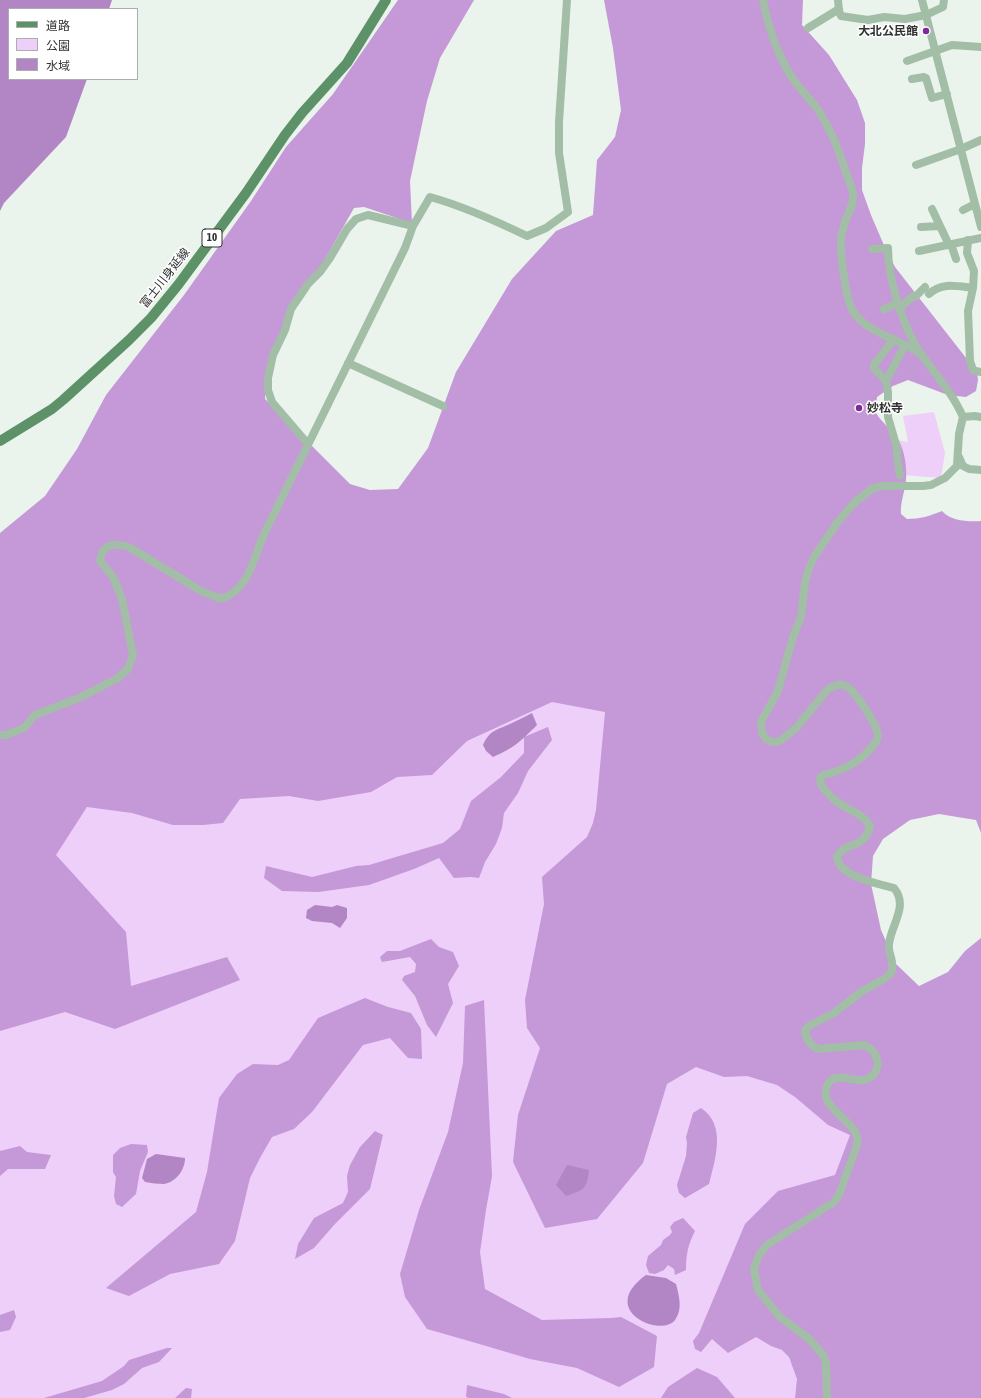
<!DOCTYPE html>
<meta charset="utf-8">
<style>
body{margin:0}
#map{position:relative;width:981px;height:1398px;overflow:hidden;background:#ebf3ed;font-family:"Asap Condensed","Noto Sans JP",sans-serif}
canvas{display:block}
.legend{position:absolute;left:8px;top:8px;width:130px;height:72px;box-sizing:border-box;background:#fff;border:1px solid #acadad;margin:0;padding:5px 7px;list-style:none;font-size:12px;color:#303331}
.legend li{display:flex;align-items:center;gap:8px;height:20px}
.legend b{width:20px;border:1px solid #acadad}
</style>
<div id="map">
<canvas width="981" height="1398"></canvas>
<ul class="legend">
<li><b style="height:5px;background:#5d9268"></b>道路</li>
<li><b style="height:11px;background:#eecffa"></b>公園</li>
<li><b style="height:11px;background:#b286c4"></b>水域</li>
</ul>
</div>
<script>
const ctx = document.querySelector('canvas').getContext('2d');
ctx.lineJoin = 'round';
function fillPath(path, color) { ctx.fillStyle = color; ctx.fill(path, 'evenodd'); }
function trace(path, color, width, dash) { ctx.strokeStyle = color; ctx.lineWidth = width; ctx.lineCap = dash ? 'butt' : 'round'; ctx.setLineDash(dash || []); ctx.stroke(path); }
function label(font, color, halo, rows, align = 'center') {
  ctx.font = font + ' "Asap Condensed","Noto Sans JP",sans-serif'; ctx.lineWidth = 3; ctx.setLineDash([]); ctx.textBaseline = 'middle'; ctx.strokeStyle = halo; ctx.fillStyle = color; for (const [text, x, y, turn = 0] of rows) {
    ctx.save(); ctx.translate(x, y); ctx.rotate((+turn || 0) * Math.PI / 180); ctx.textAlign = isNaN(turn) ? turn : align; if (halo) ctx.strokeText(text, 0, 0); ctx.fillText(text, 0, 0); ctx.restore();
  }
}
fillPath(new Path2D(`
 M934,412L945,453L941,478L877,473L892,439L908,442L903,416Z
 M604,671L713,1019L879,1153L834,1398H0V933L87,807Z`), '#eecffa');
fillPath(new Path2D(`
 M398,0H474L440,58L427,101L410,181L412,223L364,207L354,208L324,261L292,308L267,368L265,399L350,484L370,490L398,489L428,448L456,372L512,279L556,231L593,215L597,160L615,137L621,110L613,48L604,0H803L802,25L829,55L857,100L865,123V144L862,168V190L871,215L886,250L895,267L977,372L978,380L976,391L966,397L948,395L908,380L893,386L877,397C877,401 874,406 875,409C875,417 894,431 899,441C905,453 907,467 906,480C905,492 900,502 901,514L907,519C920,519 930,516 942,511C950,521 969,522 981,521V833L976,820L939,814L910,820L883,839L873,856L871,884L881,930L896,964L919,986L948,972L965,951L981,938V1398H795L797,1379L789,1357L782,1350L771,1346L756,1337L728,1353L712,1339L701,1352L695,1349L693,1341L699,1333L745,1224L778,1191L835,1175L850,1135L828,1125L795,1097L777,1085L747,1076L724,1077L696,1067L667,1084L643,1163L597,1219L545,1228L513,1162L518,1115L540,1048L527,1028L525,1000L544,904L542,877L587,837L593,823L596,810L605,712L552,702L467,741L432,775L397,777L371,792L318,801L289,796L240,799L223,823L203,825H173L132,813L87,807L56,855L126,932L131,986L227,957L240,980L115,1029L65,1012L0,1031V533L45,496L77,449L106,395L184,295L251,201L286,147L333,94Z
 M548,727L552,740L528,771L518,793L504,813L502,828L496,844L485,862L479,878L471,877L454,878L439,858L414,869L369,885L318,892L282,891L264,878L266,866L312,877L356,866L369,865L443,843L460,829L471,801L501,777L524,753V737Z
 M431,939L439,947L453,952L459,966L448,984L453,1003L436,1037L427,1025L415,996L402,980L404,976L415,972L416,964L410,957L382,962L380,957L387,951H400Z
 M365,998L388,1007L411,1013L421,1029L422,1059L408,1058L390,1038L363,1045L312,1112L294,1129L272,1137L260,1158L250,1178L235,1241L219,1264L170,1274L129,1296L106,1288L196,1212L207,1172L219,1098L237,1074L253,1064L278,1065L289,1060L318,1018Z
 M484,1000L492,1176L486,1210L480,1252L485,1289L542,1320L611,1318L621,1317L657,1336L654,1367L619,1387L577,1368L530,1359L476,1343L427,1329L405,1297L400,1274L419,1210L448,1132L463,1063L465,1006Z
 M701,1108C727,1125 715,1160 709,1184L685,1198L679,1193L677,1185L686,1156L687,1143L686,1137L693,1113Z
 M375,1131L383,1135L370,1189L334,1225L314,1248L295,1259L298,1244L314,1218L343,1203L348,1192L347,1176L350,1165L360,1147Z
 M131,1144L147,1145L148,1152L140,1171L136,1194L122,1207L116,1204L114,1196L116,1177L113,1172V1155L120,1148Z
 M20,1146L27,1152L51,1155L45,1169H8L0,1176V1151Z
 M683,1218L695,1231C688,1245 686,1254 686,1270L675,1275L674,1269L668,1265L664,1270L655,1274L649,1273L646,1265L648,1256L661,1245L663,1240L670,1235L672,1232L670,1227L674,1222Z
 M14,1310L16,1317L10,1330L0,1332V1315Z
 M167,1348H172L159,1362L142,1368L124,1384L112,1390L84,1398H44L102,1381L124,1366L129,1360Z
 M697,1368L717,1377L735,1398H661L668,1387Z
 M467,1385L504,1394L512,1398H469L466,1397Z
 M186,1388L192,1389L191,1398H175Z`), '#c598d7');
fillPath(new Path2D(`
 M0,0H112L109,9H9V79H87L66,137L4,203L0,211Z
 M532,713L537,725C521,741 514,748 493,757L486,751L483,745C490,729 498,730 512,723C519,720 526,716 532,713Z
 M315,905L332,907L337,905L347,908V918L340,928L332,923L312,921L306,918L307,910Z
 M156,1154L185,1158C185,1170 176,1182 164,1184C158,1184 151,1183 145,1182L142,1178L147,1159Z
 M567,1165L589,1170C587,1189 584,1190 566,1196L556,1185Z
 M646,1275L666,1278L676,1284C679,1296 683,1309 675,1320C662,1338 596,1311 646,1275Z`), '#b286c4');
trace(new Path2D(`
 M763,0C768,27 777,53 791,76C798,87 808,97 816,107C830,127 839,150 846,173C849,180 852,187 853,194C854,207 847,214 844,225C843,230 841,235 841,240C840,253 846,301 853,311C865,332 901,340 921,354
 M838,0L839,11L841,16L868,20L884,17L905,19L926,15L943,7L944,0
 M922,0L981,227
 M808,28L839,9
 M907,61L952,45L981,47
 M912,79L924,77L926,78L932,98L947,94
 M916,165L961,149L981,140
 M932,209L949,245
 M963,210L975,204
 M921,227L940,226
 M968,240L967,253L974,271L973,288L968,311L970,361L973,370L976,371L981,372
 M951,244L956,259
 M872,249L888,248C888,279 903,328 921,354C936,375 953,394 963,417
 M919,251L981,238
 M929,294C941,282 957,286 973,288
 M900,308L913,296L915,297L925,287
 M884,309L898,303
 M894,339L874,365V368L886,381L888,392V417L897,448V456L900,475
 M348,363L443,406
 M886,381L905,345
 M308,444L272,402L268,390V378L273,355L285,330L291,309L308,284L320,272L330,258L347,229L356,219L368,215L413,226
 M959,457L963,466L969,469L981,470
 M0,735H6L24,728L35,715L79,698L118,678L128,669L133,655L122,599L113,577L100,561C102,543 115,543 129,547L201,591L221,599C250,589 253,559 264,534L405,248L413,226L430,197C463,206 496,221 527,236L546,228L568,212L559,153V122L567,0
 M827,1398L826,1363L823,1355L809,1339L779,1316L758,1290L754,1269L759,1255L767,1245L834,1202L839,1195L857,1145C857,1142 858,1138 857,1136C852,1119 818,1107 827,1086C833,1070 852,1082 863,1080C876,1078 881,1065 875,1054C872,1049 869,1047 864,1045L819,1049C810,1046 806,1040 805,1030L809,1026L834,1013L861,992L884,979L892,972C892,969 892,965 892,962C891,955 888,951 889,944C891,925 909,906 894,888C877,883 839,877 837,857C845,840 864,851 870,826C863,814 850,811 839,803C832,799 826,791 821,785L820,778L824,775C845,770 865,759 877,740C878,737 878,734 877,731C874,721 855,691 846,686C840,683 834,686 828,689L797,727L780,741L772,742L766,739L762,733L761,722L778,691L793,637L801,617L805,583L808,571L814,557L837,523L854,503L873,488L883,486H923L931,485L945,478L957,466L959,434L963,417L975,416L981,417`), '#a2bea7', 8);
trace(new Path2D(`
 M0,441L52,409L63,400L129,340L151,318L178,285L246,193L285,135L302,113L347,63L386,0`), '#5d9268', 10);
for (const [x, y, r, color] of [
 [926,31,4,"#7e2a99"],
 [859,408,4,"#7e2a99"]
]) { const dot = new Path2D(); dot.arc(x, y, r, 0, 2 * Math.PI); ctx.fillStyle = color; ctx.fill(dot); trace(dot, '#fff', 1.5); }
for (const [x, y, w] of [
 [212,238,20]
]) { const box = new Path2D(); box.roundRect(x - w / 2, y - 9, w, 18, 3); ctx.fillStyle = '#fff'; ctx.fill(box); trace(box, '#303331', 1); }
label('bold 11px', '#303331', null, [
 ["10",212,238]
]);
label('bold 12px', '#303331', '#fff', [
 ["大北公民館",918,31],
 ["妙松寺",867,408,"left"]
], 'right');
label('12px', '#303331', '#fff', [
 ["富士川身延線",165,278,-52]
]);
</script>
